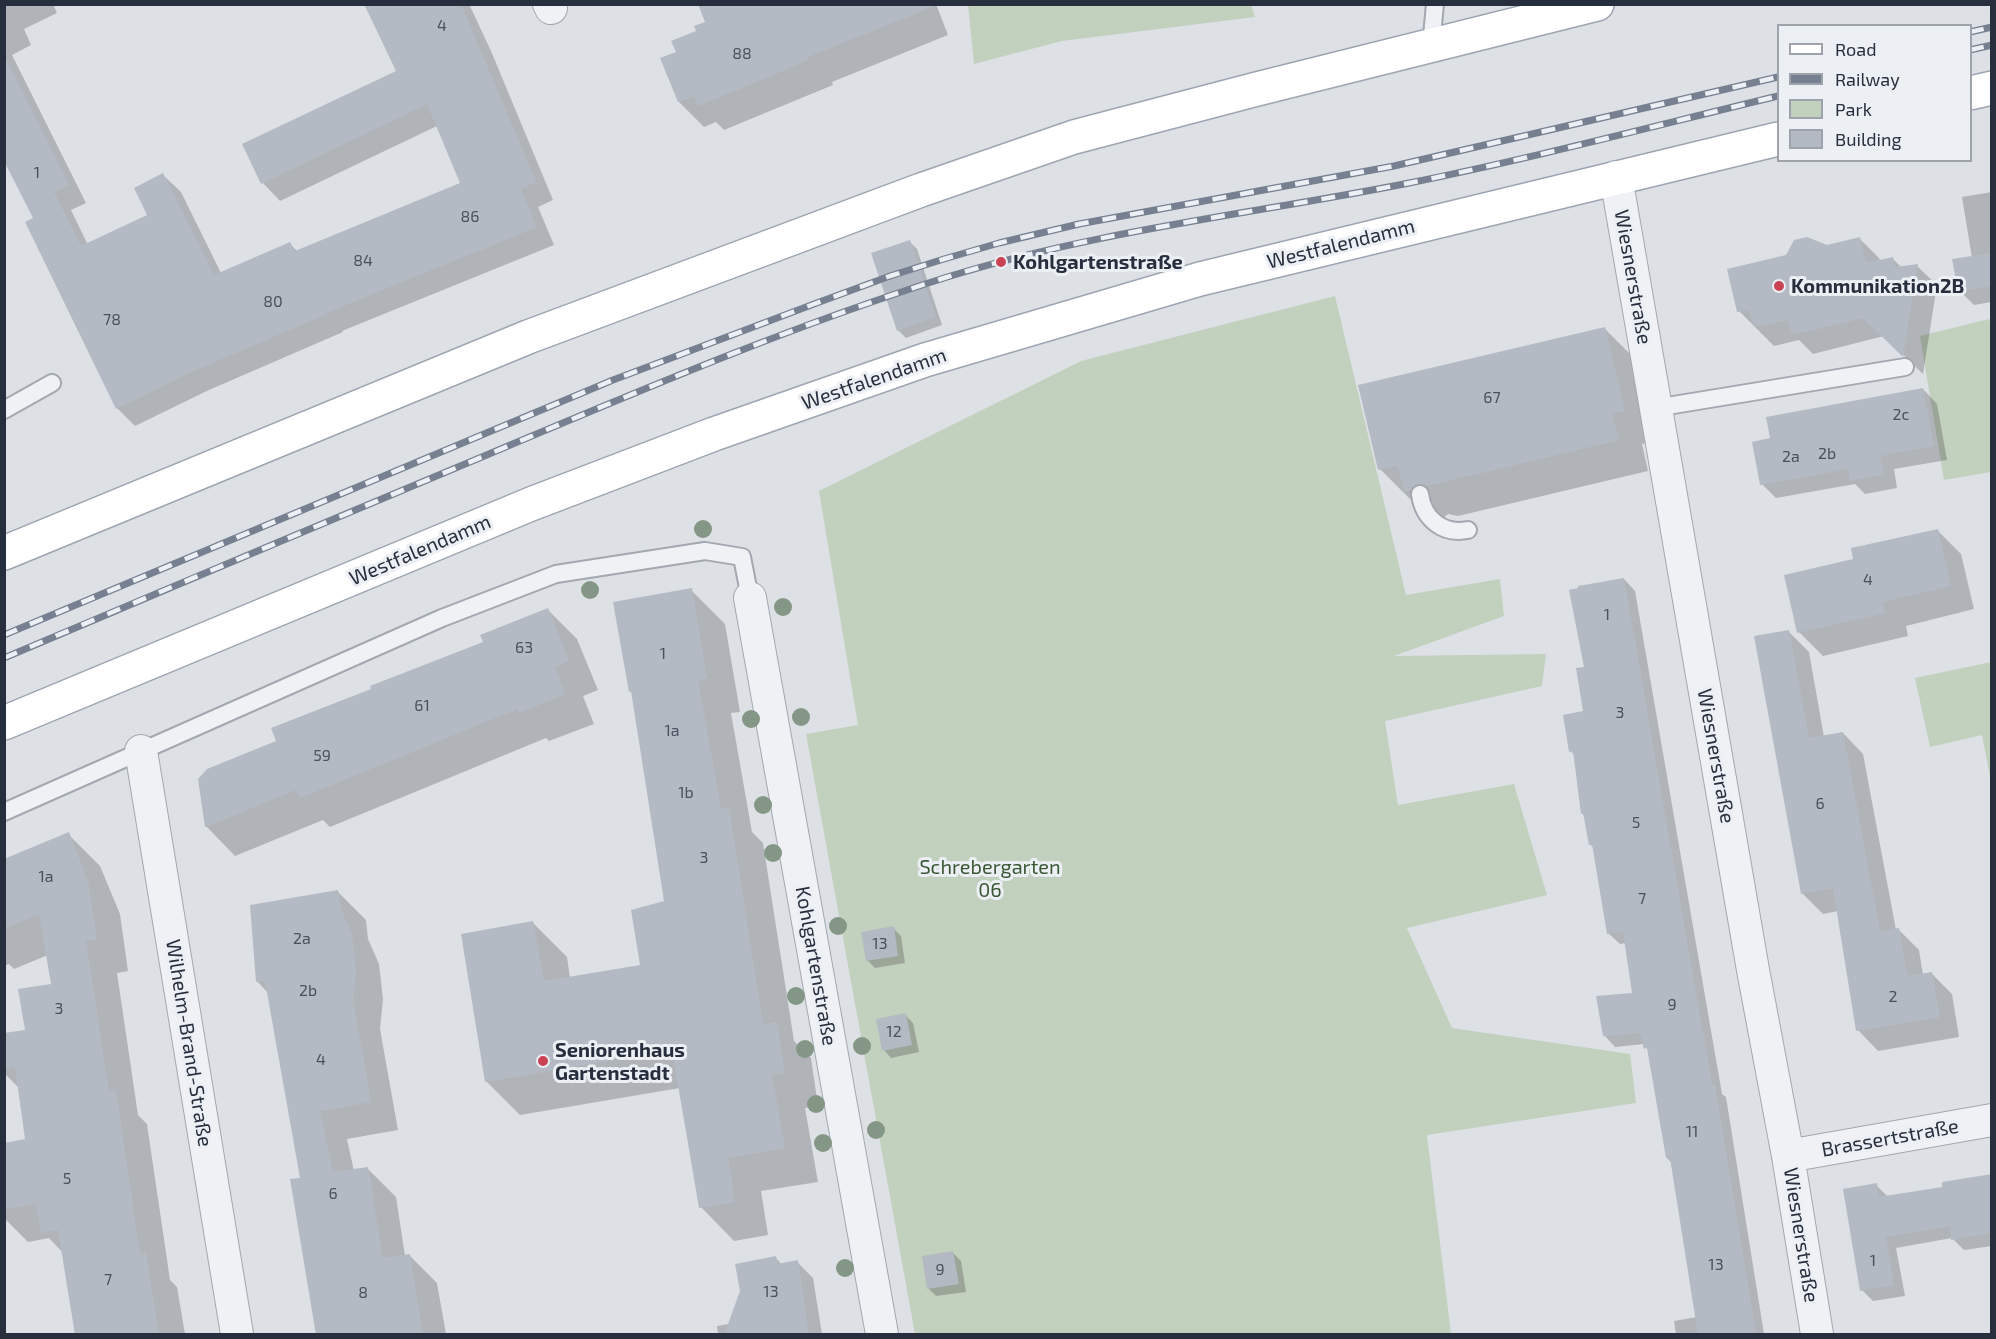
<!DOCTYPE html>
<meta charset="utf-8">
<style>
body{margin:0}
#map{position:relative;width:1996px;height:1339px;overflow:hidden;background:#dde1e6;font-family:"Exo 2",sans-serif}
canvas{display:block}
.frame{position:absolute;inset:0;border:6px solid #272e3d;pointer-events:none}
.legend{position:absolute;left:1777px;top:24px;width:195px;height:138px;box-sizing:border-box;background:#eceff4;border:2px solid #9da2ab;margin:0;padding:8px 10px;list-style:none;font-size:18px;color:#272e3d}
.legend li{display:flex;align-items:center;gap:12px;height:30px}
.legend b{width:30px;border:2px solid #9da2ab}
</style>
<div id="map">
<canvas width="1996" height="1339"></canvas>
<div class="frame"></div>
<ul class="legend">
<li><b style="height:8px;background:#fff"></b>Road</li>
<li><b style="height:8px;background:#778090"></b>Railway</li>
<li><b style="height:16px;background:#c2d0be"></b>Park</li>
<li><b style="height:16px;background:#b4bac3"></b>Building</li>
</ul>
</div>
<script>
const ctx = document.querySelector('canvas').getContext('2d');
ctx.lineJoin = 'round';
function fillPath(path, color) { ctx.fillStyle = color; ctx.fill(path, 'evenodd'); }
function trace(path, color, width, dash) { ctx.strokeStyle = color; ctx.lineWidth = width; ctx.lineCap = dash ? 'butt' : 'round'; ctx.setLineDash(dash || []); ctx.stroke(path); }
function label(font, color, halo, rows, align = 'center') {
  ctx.font = font + ' "Exo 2",sans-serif'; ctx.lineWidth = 6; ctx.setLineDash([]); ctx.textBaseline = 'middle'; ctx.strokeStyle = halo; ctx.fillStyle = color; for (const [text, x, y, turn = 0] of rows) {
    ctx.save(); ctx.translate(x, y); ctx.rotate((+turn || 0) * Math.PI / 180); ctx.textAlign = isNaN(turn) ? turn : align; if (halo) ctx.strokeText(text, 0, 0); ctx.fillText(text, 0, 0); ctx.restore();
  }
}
fillPath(new Path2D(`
 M1251,4L1255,17L1062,41L974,64L968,5Z
 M1335,296L1406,595L1500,579L1504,616L1394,656L1546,654L1542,686L1385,721L1398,805L1514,784L1547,895L1407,928L1452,1028L1630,1054L1636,1103L1427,1135L1451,1334H915L806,734L858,725L819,491L1081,361Z
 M1989,319L1992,332L1991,472L1944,480L1920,336Z
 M1991,662H1992L1991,782L1982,735L1930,747L1915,678Z`), '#c2d0be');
fillPath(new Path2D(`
 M4,4H53L57,13L24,29L31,45L12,55L86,203L71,210L88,245L149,215L163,175L181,192L221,273L290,244L298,252L462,184L437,126L280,201L263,183L398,72L366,4H469L491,51L553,200L538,207L554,245L342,331L343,332L209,390L135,426L117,408L35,219L4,158Z
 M700,4H936L948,35L832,82L833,85L724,130L716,122L704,127L679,102L662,59L678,53L707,22Z
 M1992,192V302L1974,305L1959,290L1972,258L1962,197Z
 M1859,238L1879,258L1880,261L1893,259L1902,268L1917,266L1937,285L1923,374L1884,336L1813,354L1799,340L1774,346L1739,311L1827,246Z
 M909,241L917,249L942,325L906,338L898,330Z
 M1604,328L1635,359L1655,441L1642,444L1648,471L1458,516L1448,514L1441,520L1413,499L1411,500L1380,469Z
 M1923,389L1937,404L1947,460L1894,469L1897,488L1865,494L1855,484L1776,498L1762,484L1772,440Z
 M1937,530L1961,554L1974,609L1906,626L1908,636L1823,656L1799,632L1855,561Z
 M1624,579L1635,591L1722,1094L1726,1097L1764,1334H1676L1674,1321L1697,1317L1672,1163L1667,1158L1650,1053L1644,1044L1615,1047L1604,1035L1634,994L1626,943L1620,944L1608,933L1594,848L1590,844L1585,816L1582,813L1575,756L1571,751L1585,712L1586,668Z
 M691,590L725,624L740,712L731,713L752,832L763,843L794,1041L811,1058L818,1106L805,1108L818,1182L761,1191L768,1235L734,1241L701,1207L680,1088L520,1115L486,1081L533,923L567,957L570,978L641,966L666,902L633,694L630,691Z
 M548,610L577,639L598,690L583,696L594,724L549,741L546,738L330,827L323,820L235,856L206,826L278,742L373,690L484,643Z
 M1789,632L1809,652L1824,737L1843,733L1863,754L1896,930L1898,929L1919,950L1923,975L1932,974L1952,994L1959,1037L1878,1051L1858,1030L1838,911L1823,914L1802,893Z
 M68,834L100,866L120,914L128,971L117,973L138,1115L147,1124L170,1280L177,1287L185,1334H77L63,1253L49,1238L28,1242L4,1218V1144L27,1141L19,1088L4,1073V1034L26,1031L53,985L48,955L14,969L9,964L4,966V860Z
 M338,892L366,920L368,939L379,964L383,999L380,1029L398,1130L347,1139L354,1171L368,1169L396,1197L405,1256L409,1255L437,1283L446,1334H317L301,1179L268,993L257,981Z
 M893,928L901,936L905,963L875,968L867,960Z
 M905,1015L913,1023L919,1052L891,1058L884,1050Z
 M1992,1175V1246L1964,1250L1952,1238L1896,1248L1905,1296L1873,1301L1862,1290L1876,1185L1887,1196L1944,1188Z
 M953,1253L961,1261L966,1292L936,1296L928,1288Z
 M776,1258L782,1265L797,1262L813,1278L822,1334H718L717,1326L729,1324Z`), '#0003');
fillPath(new Path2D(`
 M364,4H461L536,182L521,189L537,227L326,313L327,314L191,372L116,409L25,222L33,218L4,161V55L69,185L54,192L81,246L147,215L134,188L163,173L214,275L290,242L295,251L460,183L427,104L261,184L242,144L396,71Z
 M698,4H934V6L808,57L809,60L698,106L694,96L678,102L660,58L676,52L671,41L696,31L694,26L705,22Z
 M1807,237L1827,245L1860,237L1866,263L1893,257L1895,267L1918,264L1903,357L1863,318L1792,335L1788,320L1754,327L1749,310L1737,312L1727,269L1786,255L1794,240Z
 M910,240L936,317L897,331L871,253Z
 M1992,253V286L1958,291L1952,259Z
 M1605,327L1625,411L1612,413L1619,440L1427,486L1417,484L1410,490L1404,492L1397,465L1378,470L1358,385Z
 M1923,388L1934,446L1880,456L1884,474L1850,481L1848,469L1760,485L1752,442L1770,438L1766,417Z
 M1938,529L1951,586L1883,602L1885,613L1797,633L1784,575L1853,559L1851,548Z
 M1624,578L1712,1085L1715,1084L1756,1335H1698L1670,1158H1666L1647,1048L1644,1049L1640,1033L1603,1036L1596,996L1632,993L1623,932L1607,934L1592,844L1589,845L1583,813L1581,814L1573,751L1569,752L1563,715L1583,711L1576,668L1584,667L1569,590L1578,588V586Z
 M692,588L707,678L698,680L721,809L729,807L763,1025L777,1022L785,1073L772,1075L785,1148L728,1158L735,1202L699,1208L672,1050L485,1082L461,934L533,921L544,981L640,965L631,910L664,901L631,691L629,692L613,602Z
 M548,608L569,661L555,667L565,694L519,713L517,709L300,798L296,790L205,827L198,779L207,769L276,741L271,728L371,689L370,686L483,642L480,635Z
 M1789,630L1809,738L1843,732L1880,931L1899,928L1907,976L1932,972L1940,1017L1856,1031L1833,888L1801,894L1754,636Z
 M69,832L88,881L97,940L86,941L109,1092L116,1091L140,1254L146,1253L159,1335H75L58,1230L41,1233L36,1204L4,1209V1143L25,1139L15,1067L4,1069V1033L25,1030L18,989L51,984L39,914L4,929V859Z
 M338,890L341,909L352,935L356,970L353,1000L371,1102L320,1111L333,1172L368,1167L383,1258L410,1254L423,1335H316L290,1179L300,1178L265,981L256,982L250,905Z
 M894,926L898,956L866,961L861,932Z
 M906,1013L912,1045L882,1051L876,1019Z
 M1992,1174V1233L1951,1240L1949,1226L1886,1237L1894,1285L1860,1291L1843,1189L1877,1183L1879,1197L1942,1187V1182Z
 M953,1251L959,1284L927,1289L922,1256Z
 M776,1256L777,1264L798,1260L809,1335H724L740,1291L735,1264Z`), '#b4bac3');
const lane = new Path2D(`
 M1431,46L1435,4
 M1655,408L1905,367
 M4,410L52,383
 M1420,494C1423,518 1442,535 1468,530
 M4,812L442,618L556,574L705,551L742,557L750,598`);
const street = new Path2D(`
 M549,4L551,8
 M1616,177L1753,970L1788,1156L1817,1334
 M750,598L882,1334
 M141,751L237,1334
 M1788,1156L1992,1120`);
const primary = new Path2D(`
 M1970,93L1992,88
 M4,553L528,337L921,190L1074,137L1257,89L1597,4
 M4,723L531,504L714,434L925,360L1200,279L1778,139`);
trace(lane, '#a3a8b0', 20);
trace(street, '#a3a8b0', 34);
trace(primary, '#9da5b2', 36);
trace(lane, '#eff1f5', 16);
trace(street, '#eff1f5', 32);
trace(primary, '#fff', 33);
const rail = new Path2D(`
 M1970,32L1992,27
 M1970,50L1992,45
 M4,635L613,380L814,304L890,276L944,259L999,243L1079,224L1394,166L1778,77
 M4,658C166,589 327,522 489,454C639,391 789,327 944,278C1094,231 1251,214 1404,184C1530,159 1654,126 1778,96`);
trace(rail, '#778090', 7);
trace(rail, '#eceff4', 4.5, [14]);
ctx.fillStyle = '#849685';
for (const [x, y] of [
 [703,529],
 [590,590],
 [783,607],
 [801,717],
 [751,719],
 [763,805],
 [773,853],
 [838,926],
 [796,996],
 [862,1046],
 [805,1049],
 [816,1104],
 [876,1130],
 [823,1143],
 [845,1268]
]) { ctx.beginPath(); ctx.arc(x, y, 9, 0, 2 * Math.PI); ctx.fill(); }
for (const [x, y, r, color] of [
 [1001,262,6,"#ca4355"],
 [1779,286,6,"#ca4355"],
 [543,1061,6,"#ca4355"]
]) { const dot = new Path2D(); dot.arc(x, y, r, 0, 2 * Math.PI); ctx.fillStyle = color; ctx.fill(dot); trace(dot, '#eceff4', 2); }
label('16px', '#4a515e', null, [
 ["4",442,26],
 ["88",742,54],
 ["1",37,173],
 ["86",470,217],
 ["84",363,261],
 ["80",273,302],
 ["78",112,320],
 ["67",1492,398],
 ["2c",1901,415],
 ["2b",1827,454],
 ["2a",1791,457],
 ["4",1868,580],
 ["1",1607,615],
 ["63",524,648],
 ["1",663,654],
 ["61",422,706],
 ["3",1620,713],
 ["1a",672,731],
 ["59",322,756],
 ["1b",686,793],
 ["6",1820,804],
 ["5",1636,823],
 ["3",704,858],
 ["1a",46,877],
 ["7",1642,899],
 ["2a",302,939],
 ["13",880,944],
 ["2b",308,991],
 ["2",1893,997],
 ["9",1672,1005],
 ["3",59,1009],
 ["12",894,1032],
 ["4",321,1060],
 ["11",1692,1132],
 ["5",67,1179],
 ["6",333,1194],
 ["1",1873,1261],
 ["13",1716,1265],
 ["9",940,1270],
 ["7",108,1280],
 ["13",771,1292],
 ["8",363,1293]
]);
label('20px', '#272e3d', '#eceff4', [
 ["Westfalendamm",1341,244,-14],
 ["Wiesnerstraße",1633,277,80],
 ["Westfalendamm",874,379,-19],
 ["Westfalendamm",420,550,-23],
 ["Wiesnerstraße",1716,756,80],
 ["Kohlgartenstraße",816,966,80],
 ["Wilhelm-Brand-Straße",189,1043,81],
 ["Brassertstraße",1890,1138,-10],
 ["Wiesnerstraße",1801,1235,81]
]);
label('bold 20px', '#272e3d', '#eceff4', [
 ["Kohlgartenstraße",1013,262],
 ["Kommunikation2B",1791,286],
 ["Seniorenhaus",555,1050],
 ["Gartenstadt",555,1073]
], 'left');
label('20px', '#3b5835', '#eceff4', [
 ["Schrebergarten",990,867],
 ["06",990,890]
]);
</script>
